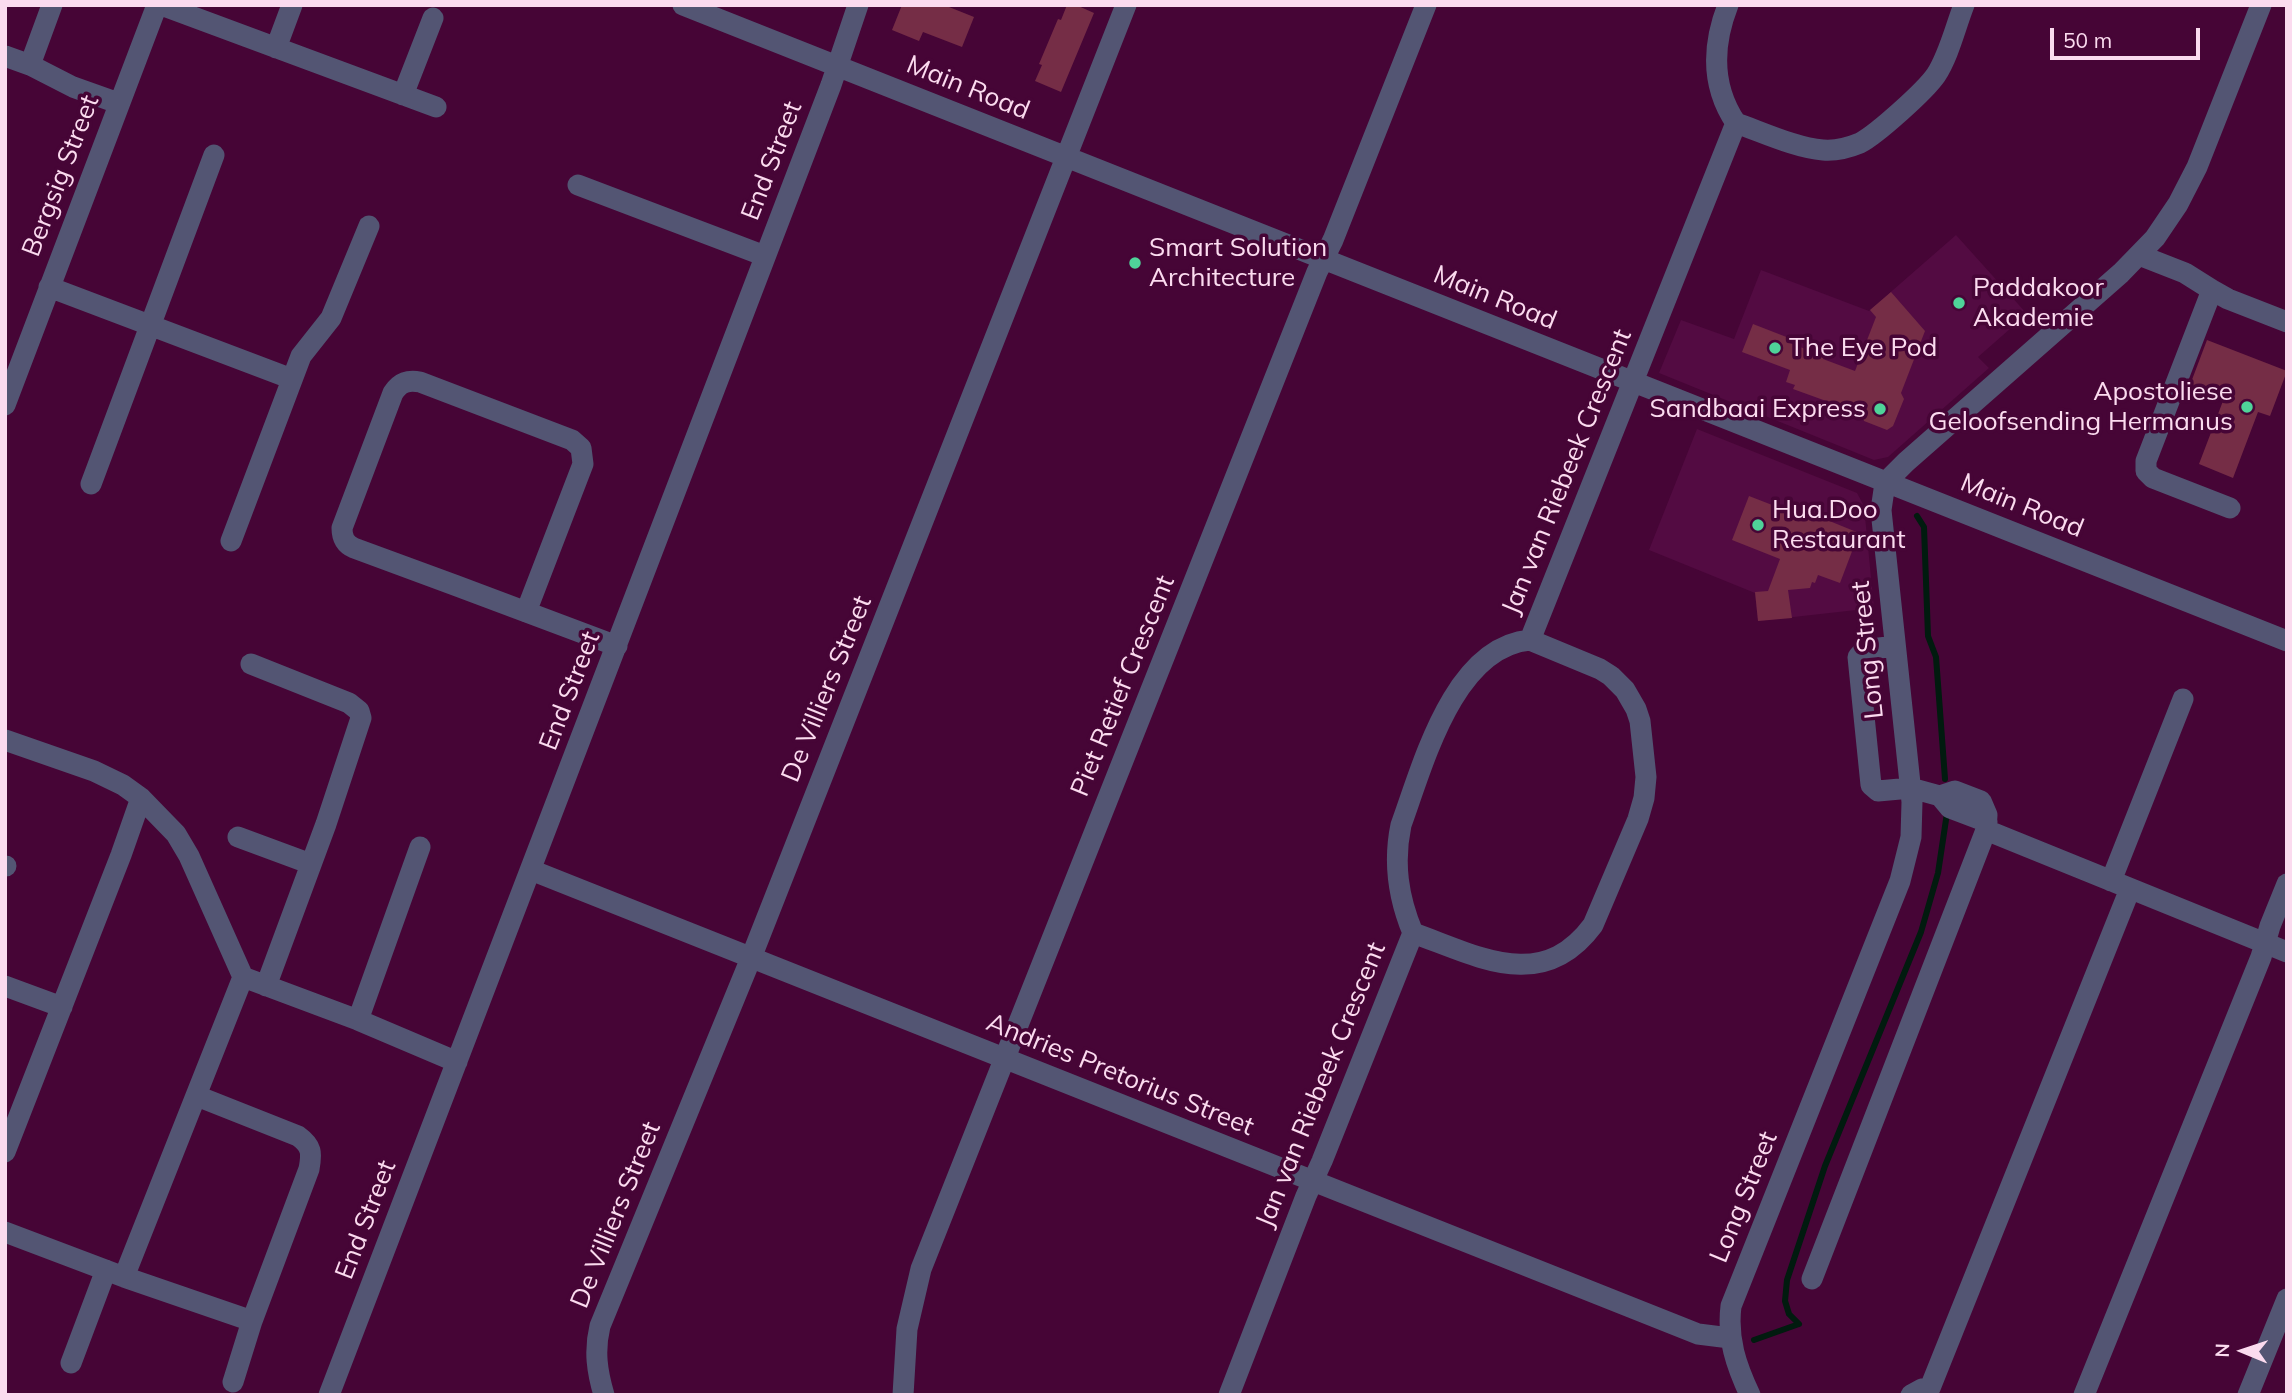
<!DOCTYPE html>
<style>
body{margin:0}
#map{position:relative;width:2292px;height:1400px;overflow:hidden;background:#460536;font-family:Mulish,sans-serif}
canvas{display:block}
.frame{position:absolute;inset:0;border:7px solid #fbdbef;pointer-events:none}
.north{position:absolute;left:2208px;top:1316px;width:70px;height:70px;-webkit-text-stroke:5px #460536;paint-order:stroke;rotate:272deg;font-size:19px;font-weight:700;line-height:28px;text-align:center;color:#fbdbef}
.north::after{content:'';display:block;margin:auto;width:24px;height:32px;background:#fbdbef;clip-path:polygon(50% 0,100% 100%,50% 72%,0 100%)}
.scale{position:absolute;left:2050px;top:28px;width:150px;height:32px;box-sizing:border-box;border:4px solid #fbdbef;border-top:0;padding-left:9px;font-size:21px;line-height:24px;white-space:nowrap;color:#fbdbef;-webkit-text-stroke:5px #460536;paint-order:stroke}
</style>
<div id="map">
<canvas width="2292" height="1400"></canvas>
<div class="frame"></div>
<div class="north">N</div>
<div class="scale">50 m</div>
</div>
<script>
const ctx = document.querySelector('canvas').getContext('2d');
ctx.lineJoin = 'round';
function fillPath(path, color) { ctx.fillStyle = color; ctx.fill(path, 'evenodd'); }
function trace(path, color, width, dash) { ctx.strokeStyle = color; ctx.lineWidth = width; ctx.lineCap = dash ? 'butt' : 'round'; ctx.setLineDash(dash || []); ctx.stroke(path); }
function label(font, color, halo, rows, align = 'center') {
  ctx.font = font + ' Mulish,sans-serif'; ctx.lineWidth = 7; ctx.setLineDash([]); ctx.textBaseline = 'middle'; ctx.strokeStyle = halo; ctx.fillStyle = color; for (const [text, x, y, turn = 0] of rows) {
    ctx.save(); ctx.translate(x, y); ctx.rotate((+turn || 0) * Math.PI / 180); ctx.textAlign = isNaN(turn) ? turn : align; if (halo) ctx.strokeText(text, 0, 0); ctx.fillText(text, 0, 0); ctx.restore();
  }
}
fillPath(new Path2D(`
 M1956,235L2027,314L1978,357L1989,368L1888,457L1874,460L1659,373L1681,320L1734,339L1761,270L1869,311Z
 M1697,429L1857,493L1864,506L1874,608L1758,621L1755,593L1649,550Z`), '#530b42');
trace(new Path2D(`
 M1917,516L1924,527L1928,636L1936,657L1945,779
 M1799,1324L1789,1314L1785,1301L1787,1280L1825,1166L1921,932L1938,873L1947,813
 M1754,1340L1799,1324`), '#011b0f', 6);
fillPath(new Path2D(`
 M902,5H944L974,17L962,47L923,32L919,41L892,30Z
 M1067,5H1076L1094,13L1061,92L1035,81L1042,65L1039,64L1058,19L1061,20Z
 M1891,292L1925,331L1901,393L1904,399L1893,426L1887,430L1864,421L1862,414L1793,389L1795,385L1786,382L1790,370L1742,352L1753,324L1789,338L1787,342L1824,356L1823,359L1855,371L1876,317L1870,310Z
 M2207,340L2287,371L2270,416L2258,412L2233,478L2199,464L2223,401L2196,391L2197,388L2190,385Z
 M1749,496L1798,515L1800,509L1859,533L1840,583L1818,575L1815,583L1812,582L1810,588L1788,590L1792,618L1758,621L1755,592L1768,591L1780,559L1732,540Z`), '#752d46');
trace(new Path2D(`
 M161,5L436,107
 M683,5L2287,641
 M1728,5C1712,46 1711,86 1736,123
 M276,48L292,5
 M5,56L30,65L73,87L118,103
 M30,65L52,5
 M403,95L433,18
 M1736,123C1762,132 1796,148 1823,150C1835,151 1848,148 1860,143C1877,134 1925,91 1936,75C1949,55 1955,28 1964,5
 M578,185L765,256
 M2139,255L2185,273L2212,290
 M49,287L292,379
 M5,405L157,5
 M91,484L214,155
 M2230,508L2153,478L2146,471V461L2212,290L2228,299L2287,322
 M231,541L301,356L331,318L369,226
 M526,612L583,464L581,448L572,440L420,382C408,380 400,382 393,393L342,528C342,538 345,544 354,548C442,580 529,613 617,646
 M1530,640L1736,123
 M1895,646L1864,650L1858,657L1871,785L1878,791L1911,788L1940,796L1950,808L1987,822
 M251,664L349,703L359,711L361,718L326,824L266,986
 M5,740L94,771L123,785L141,798L176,834L189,856L243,977L358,1020L457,1062
 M1986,830L2287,952
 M238,837L311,864
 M5,866H6
 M531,870L1698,1334L1730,1338
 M2111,881L2183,699
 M5,986L62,1007
 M358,1020L420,847
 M197,1096L298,1136C312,1146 312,1153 309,1169L252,1321L233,1382
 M5,1152L121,855L141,798
 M5,1232L124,1277L252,1321
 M124,1277L243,977
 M1812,1279L1986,830L1987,815L1981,801L1955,791L1940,796
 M71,1363L106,1270
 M1930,1388L2130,889
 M329,1395L831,85L858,5
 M604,1395C597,1371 594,1351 600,1326L751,958L1126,5
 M903,1395L907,1329L921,1269L1317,272L1333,240L1426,5
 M1229,1395L1306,1196L1322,1161L1413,933C1398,897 1393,863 1401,825C1423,765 1453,647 1530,640L1600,669L1611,676L1625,690L1636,709L1640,721L1646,777L1644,798L1638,819L1593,925C1542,994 1478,956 1413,933
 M1750,1395C1736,1365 1727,1339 1731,1306L1900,881L1911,837L1912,802L1881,510L1885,483L1906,462L2121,273L2155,238L2178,204L2197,167L2261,5
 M1911,1395L1922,1389L1930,1388
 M2084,1395L2261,957L2270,926L2287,884
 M2248,1395L2287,1299`), '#535573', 21);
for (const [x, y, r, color] of [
 [1135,263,7,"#4fd399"],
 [1959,303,7,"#4fd399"],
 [1775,348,7,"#4fd399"],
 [2247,407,7,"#4fd399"],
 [1880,409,7,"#4fd399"],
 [1758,525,7,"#4fd399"]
]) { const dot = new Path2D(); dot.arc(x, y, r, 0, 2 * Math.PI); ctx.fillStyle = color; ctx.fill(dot); trace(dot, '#460536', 2.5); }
label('26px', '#fbdbef', '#460536', [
 ["Main Road",968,88,22],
 ["End Street",772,161,-69],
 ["Bergsig Street",61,176,-69],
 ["Main Road",1495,298,22],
 ["Jan van Riebeek Crescent",1567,472,-68],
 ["Main Road",2022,506,22],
 ["Long Street",1868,650,-96],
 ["Piet Retief Crescent",1123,686,-68],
 ["De Villiers Street",827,689,-68],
 ["End Street",570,691,-69],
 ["Andries Pretorius Street",1120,1075,22],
 ["Jan van Riebeek Crescent",1321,1085,-68],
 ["Long Street",1744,1197,-68],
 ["De Villiers Street",616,1215,-68],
 ["End Street",366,1220,-69]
]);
label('26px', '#fbdbef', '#460536', [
 ["Smart Solution",1149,248],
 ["Architecture",1149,278],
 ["Paddakoor",1973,288],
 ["Akademie",1973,318],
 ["The Eye Pod",1789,348],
 ["Apostoliese",2233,392,"right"],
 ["Geloofsending Hermanus",2233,422,"right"],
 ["Sandbaai Express",1866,409,"right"],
 ["Hua.Doo",1772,510],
 ["Restaurant",1772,540]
], 'left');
</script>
